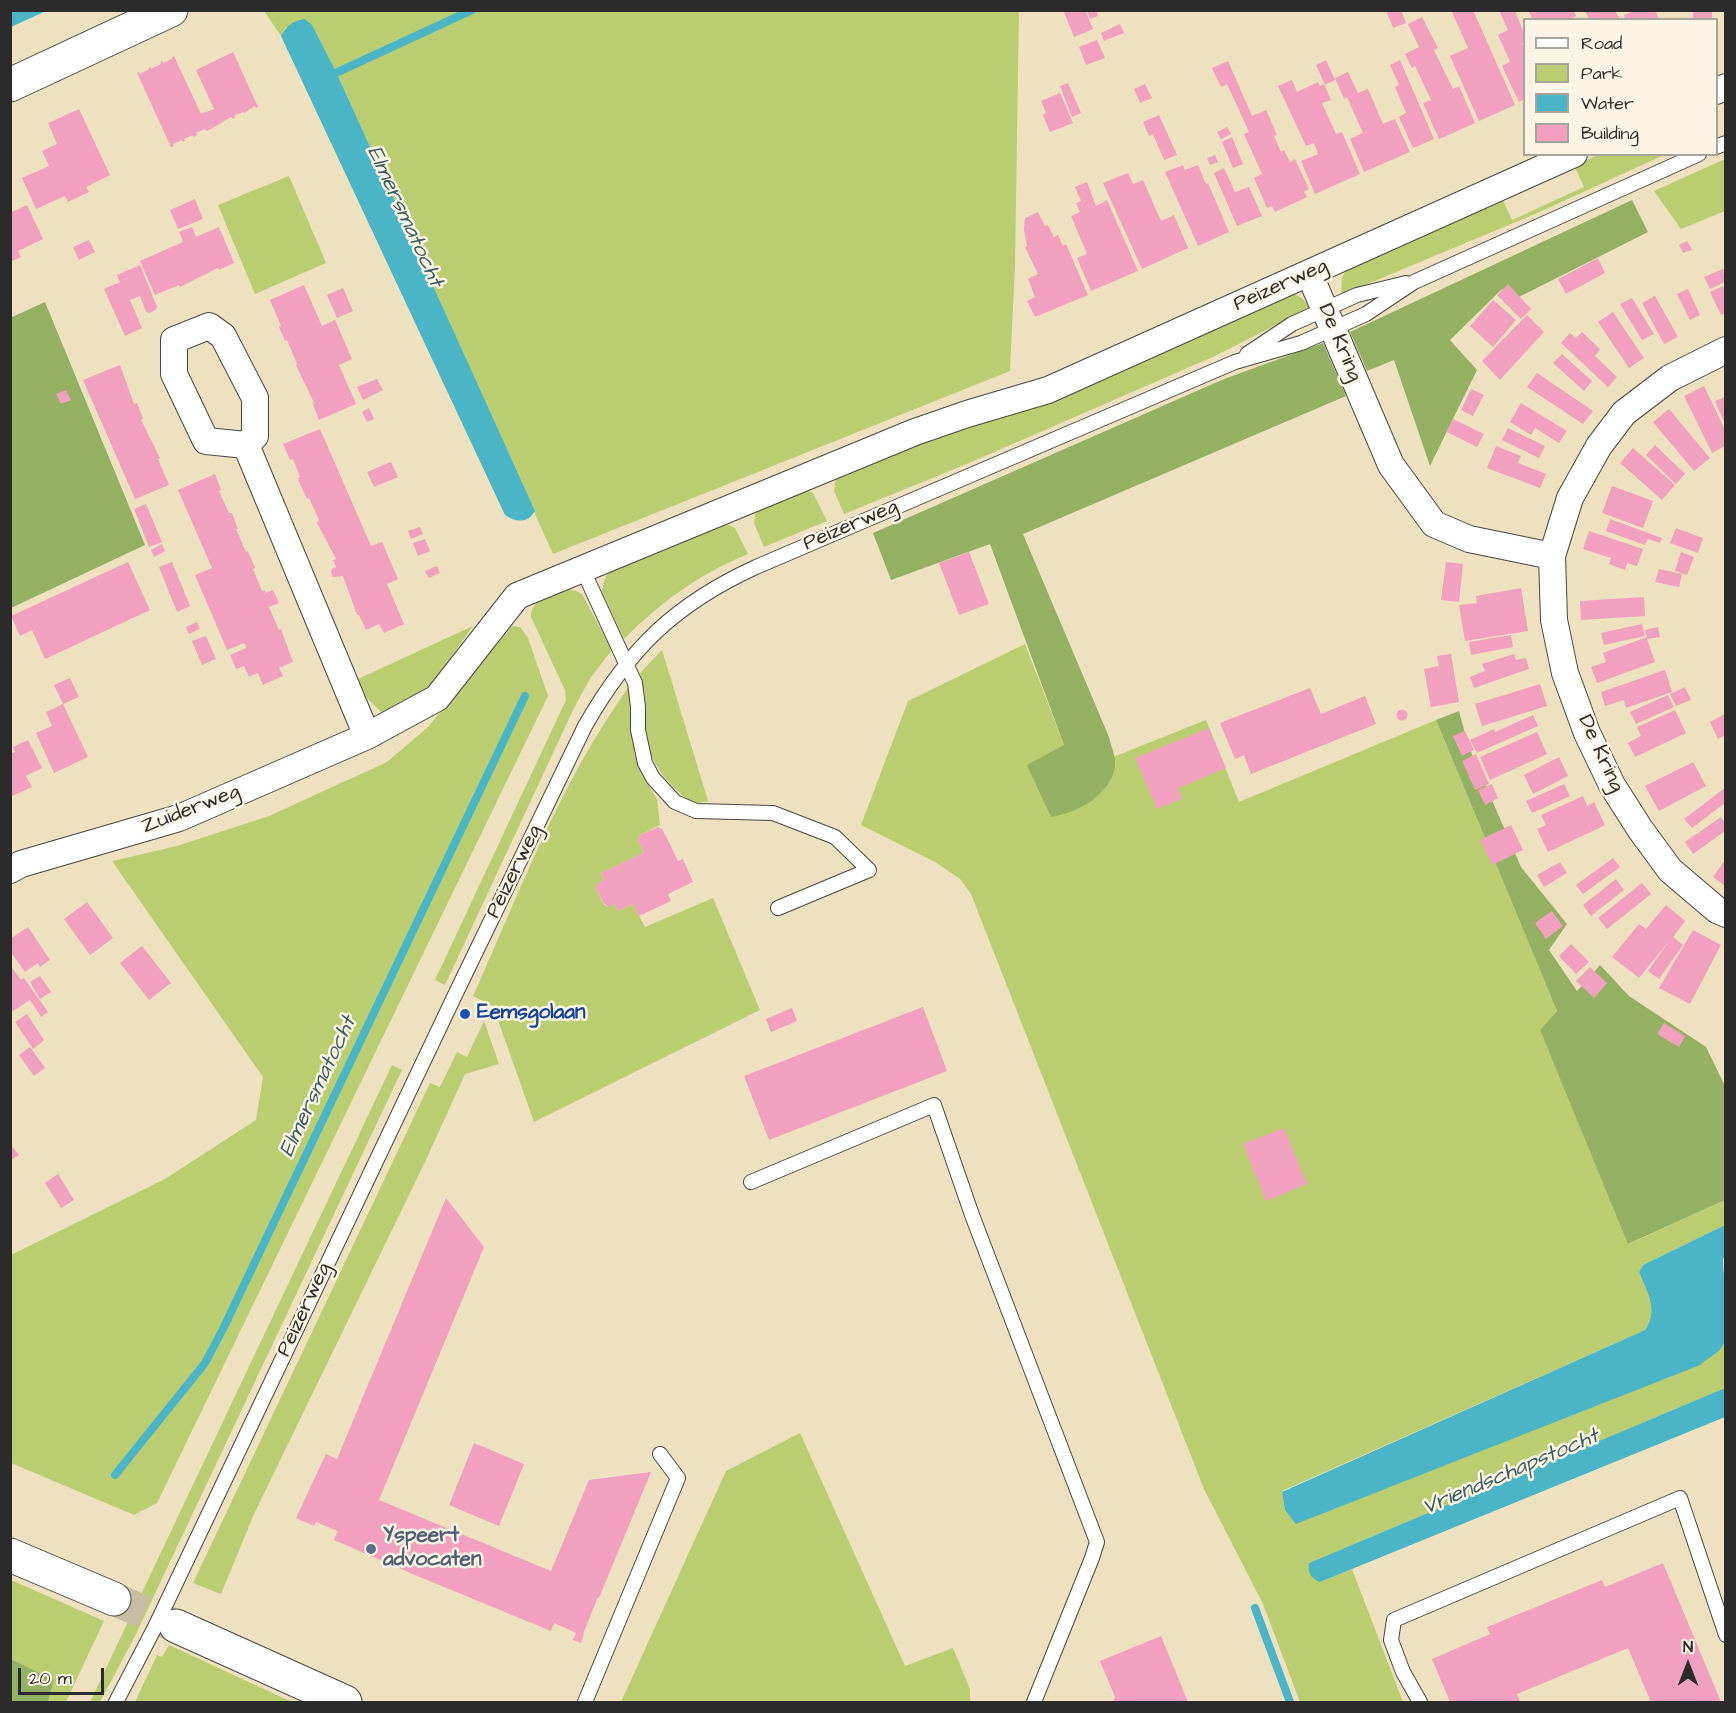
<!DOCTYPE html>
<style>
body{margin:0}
#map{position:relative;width:1736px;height:1713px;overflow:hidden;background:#ede1c0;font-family:"Architects Daughter",sans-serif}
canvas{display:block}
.frame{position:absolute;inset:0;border:12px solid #2b2b2b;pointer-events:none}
.legend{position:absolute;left:1523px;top:18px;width:195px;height:138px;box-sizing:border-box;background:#fcf5e5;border:2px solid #a8a49b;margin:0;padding:8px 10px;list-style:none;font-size:18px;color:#2b2b2b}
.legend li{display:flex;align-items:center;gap:12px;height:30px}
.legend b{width:30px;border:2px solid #a8a49b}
.north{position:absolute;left:1658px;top:1635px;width:60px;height:60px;-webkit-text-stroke:4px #fcf5e5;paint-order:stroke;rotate:0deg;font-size:16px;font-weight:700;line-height:24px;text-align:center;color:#2b2b2b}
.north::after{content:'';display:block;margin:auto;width:21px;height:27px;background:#2b2b2b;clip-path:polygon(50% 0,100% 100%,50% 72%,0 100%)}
.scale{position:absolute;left:18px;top:1668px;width:86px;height:27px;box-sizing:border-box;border:3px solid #2b2b2b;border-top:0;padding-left:8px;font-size:18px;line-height:21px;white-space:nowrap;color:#2b2b2b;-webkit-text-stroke:4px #fcf5e5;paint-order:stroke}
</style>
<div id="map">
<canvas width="1736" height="1713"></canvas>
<div class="frame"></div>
<ul class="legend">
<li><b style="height:8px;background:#fff"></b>Road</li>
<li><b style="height:16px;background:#bbcd71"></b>Park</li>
<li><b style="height:16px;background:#4ab5c6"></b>Water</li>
<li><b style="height:16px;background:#f2a0bf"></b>Building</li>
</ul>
<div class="north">N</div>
<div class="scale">20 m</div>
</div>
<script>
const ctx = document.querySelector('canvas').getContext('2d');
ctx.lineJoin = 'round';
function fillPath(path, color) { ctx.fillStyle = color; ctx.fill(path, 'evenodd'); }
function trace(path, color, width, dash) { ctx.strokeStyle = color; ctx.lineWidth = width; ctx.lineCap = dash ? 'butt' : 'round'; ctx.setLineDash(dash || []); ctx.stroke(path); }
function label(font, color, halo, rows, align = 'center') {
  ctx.font = font + ' "Architects Daughter",sans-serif'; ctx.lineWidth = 5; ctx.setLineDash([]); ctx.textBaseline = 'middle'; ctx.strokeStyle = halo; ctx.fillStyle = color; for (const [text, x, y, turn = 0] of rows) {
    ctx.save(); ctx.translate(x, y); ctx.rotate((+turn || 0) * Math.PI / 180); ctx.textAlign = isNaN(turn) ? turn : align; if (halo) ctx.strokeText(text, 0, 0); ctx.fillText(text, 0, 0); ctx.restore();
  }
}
fillPath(new Path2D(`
 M264,11H1019L1015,265L1010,371L553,554L337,74L286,27L281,36Z
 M1599,155H1664L1535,214L1341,295L1342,278L1346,270L1502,198L1512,220L1584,187L1574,165Z
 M1725,159V211L1681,229L1654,191Z
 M289,176L326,263L255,294L218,205Z
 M1293,294C1301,296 1305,300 1309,308L1215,356L969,463L844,514L834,491L836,477Z
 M805,489L813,493L827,521L764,547L754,523L756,510Z
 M725,523L735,528L748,554C699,574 661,602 624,639L602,592C603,582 605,576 612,569Z
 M564,588L576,591L582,594L612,650L591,677L574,708L445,985L435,980L566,700L565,690L531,617C530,602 550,592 564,588Z
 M473,626L435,680L414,699L382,713L367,698L358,679Z
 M512,626L520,627L528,638L548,696L157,1503L134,1515L11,1463V1255L165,1179L256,1120L263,1077L112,861L177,846L269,816L387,762L428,727Z
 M1025,644L1064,745L1115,765L1113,757L1206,720L1239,802L1436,720L1557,1011L1540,1030L1629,1244L1725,1200V1225L1643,1265L1639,1272C1647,1292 1659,1310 1645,1330L1282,1491L1285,1510L1721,1348L1725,1339V1388L1309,1563L1320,1582L1352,1569L1403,1702H1300L1263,1604L1204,1489L971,894L960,879L935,862L861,825L908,701Z
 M662,650L708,801L694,804C665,784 644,756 644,720C643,713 645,707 645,701C645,692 642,682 640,673Z
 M628,688L631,699L636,755L641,773L657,799L660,825L640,835L638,840L644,853L601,873L604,880L598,883L596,888L604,905L608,907L614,904L618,911L633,904L645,927L713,898L760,1010L534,1122L493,1006L473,996C520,891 561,781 628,688Z
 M484,1021L499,1064L465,1074L425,1162L254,1514L221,1594L193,1583L430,1083L440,1087L457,1052L467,1057Z
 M392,1065L402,1070L135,1636L100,1702H90Z
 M800,1433L905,1666L953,1648L970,1689V1702H621L726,1471Z
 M11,1580L104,1621L66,1702H48L54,1680L11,1659Z
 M169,1645L292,1702H135L157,1655L162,1657Z`), '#bbcd71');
fillPath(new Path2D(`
 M1632,200L1648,232L1513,300L1502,289L1450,340L1477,370L1430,466L1394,360L1367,371L1350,332Z
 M45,302L145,545L11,608L10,318Z
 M1323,343L1346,396L1023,534L1109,737C1111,746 1116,757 1115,766C1111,795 1077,813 1051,817L1027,765L1064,745L990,544L891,580L873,533L1224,379Z
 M1459,711L1468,745L1521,867L1567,924L1549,950L1577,991L1600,965L1629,996L1706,1047L1725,1086V1200L1628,1244L1540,1030L1557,1011L1436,720Z
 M11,1659L54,1680L48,1702H11Z`), '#94b063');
fillPath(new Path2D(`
 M11,10H46V11L11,27Z
 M305,19L312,25L337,74L535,511C528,523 517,523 505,515L281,36C287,25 293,21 305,19Z
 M1725,1225V1256L1723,1259C1723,1278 1732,1333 1722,1347C1717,1354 1706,1359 1700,1365L1296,1524L1285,1510L1282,1492L1645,1330C1659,1310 1647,1292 1639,1272L1643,1265Z
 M1725,1388V1417L1320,1582C1310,1578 1308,1573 1309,1563Z`), '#4ab5c6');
trace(new Path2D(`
 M327,77L472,10
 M115,1475L205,1363L223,1329L525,696
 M1255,1608L1290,1702`), '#4ab5c6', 8);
fillPath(new Path2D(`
 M1063,10H1085L1093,29L1074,37Z
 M1087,10H1096L1098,16L1090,19Z
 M1386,10H1401L1406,23L1393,28Z
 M1456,10H1473L1515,105L1479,121L1450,56L1468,48L1452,12Z
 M1499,10H1515L1524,34V42L1522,43L1524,48V99L1519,102L1502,66L1510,62L1498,35L1508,30Z
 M1528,10H1574L1576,16L1570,20H1533Z
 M1585,10H1614L1621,20H1589Z
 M1636,10H1655L1659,20H1625L1624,15Z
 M1693,10H1712V20H1693Z
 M1422,17L1438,48L1434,50L1453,89L1459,86L1475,123L1439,139L1423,103L1431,100L1415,66L1412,68L1405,54L1419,47L1408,24Z
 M1120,24L1124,33L1104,41L1101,33Z
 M1097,40L1105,58L1086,65L1079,47Z
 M233,52L258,107L256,108L255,106L244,113L243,112L234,116L235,118L233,119L231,117L209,130L206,131L205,129L196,133L197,135L194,137L193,135L184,139L185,141L183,142L182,140L173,144L174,146L171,147L137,73L139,72L140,74L149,69L148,68L151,67V69L161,64L160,62L162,61L163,63L172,59V57L174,56L201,114L214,109L196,70Z
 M1326,60L1335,80L1325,85L1316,65Z
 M1400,60L1434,139L1413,148L1399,117L1406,113L1395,87L1399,85L1390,65Z
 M1228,61L1252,116L1266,110L1277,135L1274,136L1281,152L1284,150L1290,162L1295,159L1309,189L1304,192L1307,197L1275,212L1272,206L1267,208L1254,178L1262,174L1244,134L1249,132L1227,84L1221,87L1212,68Z
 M1348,72L1358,93L1368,89L1383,124L1395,119L1410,152L1364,172L1350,139L1363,133L1347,97L1344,99L1335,78Z
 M1292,80L1297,92L1318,82L1320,86L1324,84L1331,100L1322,103L1336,134L1342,132L1360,174L1315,194L1301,161L1318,154L1314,143L1306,146L1278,86Z
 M1068,83L1081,113L1072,117L1060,86Z
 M1145,84L1152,98L1140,103L1134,89Z
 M1060,93L1073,123L1050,132L1043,115L1046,113L1041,101Z
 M79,109L110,175L86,187L89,192L68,202L65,196L36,209L22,178L49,166L42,151L57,144L48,123Z
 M1159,115L1177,155L1164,160L1153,134L1149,136L1143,122Z
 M1227,127L1231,134L1221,139L1217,132Z
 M1232,137L1243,164L1233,168L1222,142Z
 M1215,155L1218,162L1210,165L1207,158Z
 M1183,165L1185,170L1198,165L1206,184L1208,183L1229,232L1198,246L1165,172Z
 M1224,168L1235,192L1249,187L1262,216L1237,226L1214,173Z
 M1128,173L1133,184L1143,180L1161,221L1174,215L1188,248L1142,269L1103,183Z
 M1087,182L1096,206L1107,200L1138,271L1091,291L1077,258L1087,254L1071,216L1080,212L1076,203L1081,201L1075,187Z
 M195,199L203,219L178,229L170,210Z
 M27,205L43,239L18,251L21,257L10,262V213Z
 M1038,212L1045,226L1048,225L1054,237L1058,235L1063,246L1066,244L1088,295L1035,317L1027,301L1035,297L1028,279L1038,274L1025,247L1027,246L1024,230L1025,218Z
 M192,227L196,237L219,227L234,263L219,270L218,268L180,287L179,285L155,295L140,261L183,242L179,232Z
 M89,240L95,252L79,260L73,247Z
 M1687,241L1692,250L1683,253L1679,245Z
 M1598,258L1605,273L1566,294L1558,279Z
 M140,265L157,307L156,310L149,313L146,312L140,296L130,300L142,328L125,336L104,289L120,282L117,275Z
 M1723,269L1725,282L1710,289L1704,277Z
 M1508,284L1531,309L1521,319L1497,295Z
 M304,285L322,326L335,320L352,359L339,365L356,404L319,420L312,402L315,405L296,365L297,364L287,340L285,341L279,327L281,326L270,300Z
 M1723,286L1725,292V313L1721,315L1710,292Z
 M343,288L353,311L337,318L327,295Z
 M1688,289L1700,315L1690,320L1677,294Z
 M1655,296L1678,337L1664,344L1642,303Z
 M1632,298L1654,334L1642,340L1620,304Z
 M1493,300L1516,320L1493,347L1470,326Z
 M1613,312L1644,358L1629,368L1598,322Z
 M1527,315L1544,332L1500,380L1482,361Z
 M1582,332L1600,349L1595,356L1617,377L1608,387L1561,343L1570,333L1576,338Z
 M1562,354L1592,381L1584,391L1553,363Z
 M120,365L134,404L137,403L143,419L141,420L160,458L158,459L169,485L135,499L83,380Z
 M1537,373L1593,411L1583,424L1527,387Z
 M377,379L383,390L363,400L357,387Z
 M1704,386L1725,430V446L1712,453L1684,396Z
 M1471,389L1484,395L1473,416L1461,410Z
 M66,390L71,400L61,404L56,394Z
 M1725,397V424L1715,401Z
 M1521,403L1567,431L1559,443L1535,428L1531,435L1510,422Z
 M369,408L374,419L367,422L362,412Z
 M1669,409L1710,458L1694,471L1653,422Z
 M1453,419L1484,434L1477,447L1447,432Z
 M1508,428L1545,446L1539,458L1502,440Z
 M320,429L371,546L382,542L398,579L387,584L404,624L384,633L379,624L366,630L359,615H357L343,576L333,577L331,572L332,569L336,567L333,560L336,559L317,523L319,520L309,498L307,499L300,484L298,478L300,477L293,459L290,460L283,444Z
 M1655,445L1685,474L1676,484L1646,455Z
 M1496,446L1521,456L1518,463L1546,474L1540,488L1487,468Z
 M1633,448L1675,485L1662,500L1620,463Z
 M391,462L398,477L374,487L367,472Z
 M215,474L221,490L219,491L229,513H232L238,529H236L246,552L248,551L255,568L253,569L262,591L264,590L266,593L273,590L279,603L269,607L279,630L281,629L293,662L279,668L283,676L263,685L258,673L249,677L244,666L236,669L230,655L246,648V646L244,643L227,650L195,575L212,568L178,490Z
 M1612,486L1653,501L1643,528L1602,513Z
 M146,504L162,542L149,547L134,509Z
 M1610,519L1662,538L1660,543L1648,539L1645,545L1606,531Z
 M420,527L423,534L411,539L408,531Z
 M1676,528L1703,538L1698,553L1670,543Z
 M1589,531L1643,549L1637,566L1627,563L1625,570L1609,564L1611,558L1583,549Z
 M425,539L430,551L418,556L413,543Z
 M162,544L165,551L154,557L151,550Z
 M969,552L989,604L959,615L939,563Z
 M1681,552L1694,557L1687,575L1675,571Z
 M128,562L150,610L45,659L32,630L20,636L11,616Z
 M172,562L190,606L177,612L159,567Z
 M1446,562L1463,564L1459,602L1441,600Z
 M437,566L440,573L429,578L425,571Z
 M1659,569L1682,574L1679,587L1655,582Z
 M1521,588L1528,631L1465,641L1459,605L1477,603L1476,596Z
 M1644,597L1645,616L1581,620L1580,601Z
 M197,622L200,629L189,634L186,627Z
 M1642,624L1645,636L1604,645L1601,633Z
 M1658,627L1660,637L1647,639L1655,662L1597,683L1591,667L1606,662L1603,653L1647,637L1645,630Z
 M1511,635L1513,647L1471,655L1469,642Z
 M206,636L216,659L202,665L192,641Z
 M1451,654L1459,702L1431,707L1424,669L1439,666L1437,656Z
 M1514,654L1516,660L1526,658L1529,669L1474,688L1470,677L1485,671L1482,664Z
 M1665,670L1672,692L1626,708L1624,700L1605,706L1601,692Z
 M70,678L79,697L63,704L54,685Z
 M1540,684L1547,706L1482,726L1475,704Z
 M1685,687L1691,700L1676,706L1670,694Z
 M1310,688L1321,714L1365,696L1376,724L1251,774L1244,755L1235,759L1220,723Z
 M1668,695L1674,707L1636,724L1630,712Z
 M63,704L88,757L54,773L36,733L52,726L46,712Z
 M1396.5 715a5.5 5.5 0 1 1 11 0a5.5 5.5 0 1 1-11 0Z
 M1675,710L1686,733L1635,757L1628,743L1641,736L1637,727Z
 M1725,714V735L1718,739L1710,722Z
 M1533,715L1538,726L1477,753L1470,740L1494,729L1495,732Z
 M1209,728L1226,768L1178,788L1182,799L1157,809L1135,758Z
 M1465,731L1474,750L1462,756L1453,736Z
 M1537,732L1547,754L1490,780L1480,757Z
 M28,740L42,768L26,776L32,787L10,797V754L15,752L13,747Z
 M1476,754L1489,784L1475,790L1462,761Z
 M1559,757L1568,776L1533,794L1524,775Z
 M1693,762L1706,786L1659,811L1645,786Z
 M1492,784L1498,798L1485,805L1478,790Z
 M1564,784L1570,796L1532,813L1526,801Z
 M1725,788V803L1692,828L1684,819Z
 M1583,796L1587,806L1594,802L1605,825L1548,852L1537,829L1546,825L1541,815Z
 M1721,817L1725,823V831L1693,854L1685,842Z
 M1511,825L1523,850L1492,865L1480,840Z
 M658,827L662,829L666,836L678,861L683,859L693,882L668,894L671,901L639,916L633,904L618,911L614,904L609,907L604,904L596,888L598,883L604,880L601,873L644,853L638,840L640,835Z
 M1613,858L1620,867L1583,894L1576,885Z
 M1725,860V886L1713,877Z
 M1560,862L1567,873L1544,887L1537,875Z
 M1616,879L1624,890L1591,916L1583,905Z
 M1642,883L1651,894L1607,929L1598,918Z
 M87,902L113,938L90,955L64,919Z
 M1666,905L1685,921L1673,937L1683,945L1659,979L1648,971L1669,941L1639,978L1612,957L1639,924L1646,929Z
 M1552,911L1563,926L1546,939L1535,923Z
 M28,927L50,960L40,967L38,963L25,972L10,951V939Z
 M1693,930L1721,945L1690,1004L1659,988Z
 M1571,944L1589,962L1576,974L1559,956Z
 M142,946L171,983L149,1000L120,963Z
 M10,965L21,980L24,978L48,1012L41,1017L30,1000L13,1011L10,1008Z
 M1590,967L1607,983L1594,998L1576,981Z
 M40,976L51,992L40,999L30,982Z
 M923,1007L947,1071L769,1140L744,1076Z
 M792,1008L797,1021L771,1032L766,1019Z
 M27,1014L44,1040L33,1049L15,1022Z
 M1664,1023L1685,1036L1679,1047L1657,1034Z
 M30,1047L45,1068L34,1076L19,1055Z
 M1284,1128L1307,1184L1266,1201L1243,1144Z
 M10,1144L19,1155L10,1161Z
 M58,1174L74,1200L61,1208L45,1183Z
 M446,1198L484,1247L379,1500L551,1571L589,1480L651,1472L599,1598L598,1597L583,1634H584L581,1643L573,1640L576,1633L554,1623L551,1631L415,1575L334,1540L338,1531L316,1522L314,1526L296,1518L326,1454L337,1459Z
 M474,1443L524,1464L499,1526L449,1505Z
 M1663,1563L1721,1702H1651L1628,1648L1517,1694L1520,1702H1450L1432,1659L1490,1634L1487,1627L1602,1580L1605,1587Z
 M1161,1636L1188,1702H1113L1115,1697L1100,1661Z`), '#f2a0bf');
trace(new Path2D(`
 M114,1599L176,1626`), '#c6bda2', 33, [33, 16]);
const service = new Path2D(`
 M1716,147L1726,143
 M1247,354L1292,324L1357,295L1406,283
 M582,568L635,683L638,707V730L645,763L653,778L675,802L696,811L773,813L835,837L869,870L778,908
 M751,1182L934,1105L972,1215L1097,1542L1092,1558L1034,1702
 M116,1702L155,1627L455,995L585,726C629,649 675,604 756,567L1235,362L1301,343L1366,314L1414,282L1699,154
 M585,1702L678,1478L660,1454
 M1420,1702L1403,1672L1391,1640L1394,1620L1680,1498L1726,1635`);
const minor = new Path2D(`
 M1716,91L1726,87
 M1309,273L1391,465L1434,524L1469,539L1552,556
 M209,326L223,336L255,398V436L246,445L206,441L174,374V340Z
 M1726,350L1670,378L1624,413L1599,446L1570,498L1552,556L1554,620L1565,673L1587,733L1612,785L1640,829L1670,870L1717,910L1726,914
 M246,445L367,736
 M10,870L21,864L179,818L367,736L437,698L517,596L915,432L967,414L1048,390L1574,154`);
const tertiary = new Path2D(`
 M10,1555L114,1599
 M176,1626L345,1702`);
const secondary = new Path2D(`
 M10,85L171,10`);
trace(service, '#484641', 16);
trace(minor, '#484641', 28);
trace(tertiary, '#484641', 35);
trace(secondary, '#484641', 35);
trace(service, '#fff', 14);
trace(minor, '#fff', 26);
trace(tertiary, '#fff', 33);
trace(secondary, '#fff', 33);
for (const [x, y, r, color] of [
 [465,1014,6,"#1a4fb4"],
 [371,1549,6,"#5c6f8a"]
]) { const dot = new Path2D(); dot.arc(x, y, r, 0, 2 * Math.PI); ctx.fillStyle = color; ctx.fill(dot); trace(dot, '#fcf5e5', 2); }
label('21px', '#2b2b2b', '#fcf5e5', [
 ["Peizerweg",1281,286,-24],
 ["De Kring",1339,343,67],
 ["Peizerweg",851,526,-23],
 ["De Kring",1600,754,65],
 ["Zuiderweg",191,810,-21],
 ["Peizerweg",515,872,-64],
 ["Peizerweg",305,1310,-65]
]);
label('bold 21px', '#164399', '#fcf5e5', [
 ["Eemsgolaan",477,1014]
], 'left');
label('bold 21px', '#4e5e75', '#fcf5e5', [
 ["Yspeert",383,1537],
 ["advocaten",383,1561]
], 'left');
label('italic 22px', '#365b61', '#fcf5e5', [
 ["Elmersmatocht",404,217,65],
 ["Elmersmatocht",319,1087,-65],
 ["Vriendschapstocht",1511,1473,-23]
]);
</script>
